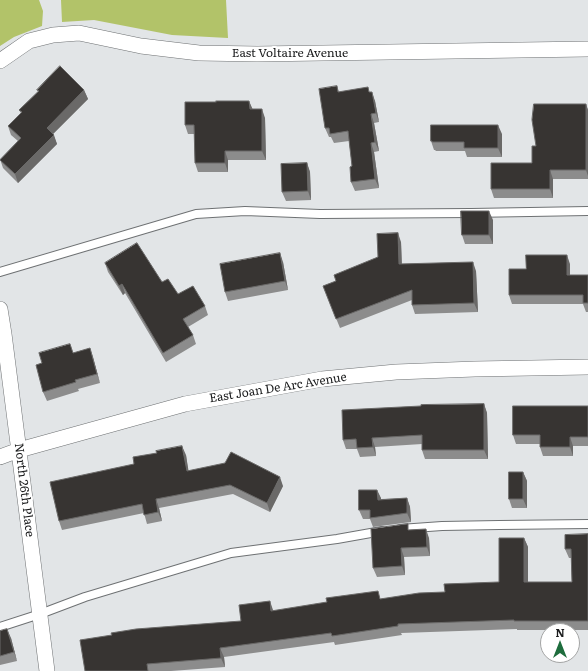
<!DOCTYPE html>
<style>
body{margin:0}
#map{position:relative;width:588px;height:671px;overflow:hidden;background:#e2e5e7;font-family:Literata,serif}
canvas{display:block}
.north{position:absolute;left:540px;top:623px;width:40px;height:40px;box-sizing:border-box;background:#fff;border:1px solid #a3a4a4;border-radius:50%;rotate:0deg;font-size:11px;font-weight:700;line-height:16px;text-align:center;color:#1a1b1c}
.north::after{content:'';display:block;margin:auto;width:14px;height:18px;background:#1e6d3d;clip-path:polygon(50% 0,100% 100%,50% 72%,0 100%)}
</style>
<div id="map">
<canvas width="588" height="671"></canvas>
<div class="north">N</div>
</div>
<script>
const ctx = document.querySelector('canvas').getContext('2d');
ctx.lineJoin = 'round';
function fillPath(path, color) { ctx.fillStyle = color; ctx.fill(path, 'evenodd'); }
function trace(path, color, width, dash) { ctx.strokeStyle = color; ctx.lineWidth = width; ctx.lineCap = dash ? 'butt' : 'round'; ctx.setLineDash(dash || []); ctx.stroke(path); }
function label(font, color, halo, rows, align = 'center') {
  ctx.font = font + ' Literata,serif'; ctx.lineWidth = 4; ctx.setLineDash([]); ctx.textBaseline = 'middle'; ctx.strokeStyle = halo; ctx.fillStyle = color; for (const [text, x, y, turn = 0] of rows) {
    ctx.save(); ctx.translate(x, y); ctx.rotate((+turn || 0) * Math.PI / 180); ctx.textAlign = isNaN(turn) ? turn : align; if (halo) ctx.strokeText(text, 0, 0); ctx.fillText(text, 0, 0); ctx.restore();
  }
}
fillPath(new Path2D(`
 M0,0H39L43,11L42,26L14,37L0,46Z
 M61,0H226L228,38L172,35L94,20L62,22Z`), '#b2c369');
const lane = new Path2D(`
 M0,272L196,214L245,211L320,214L471,213L588,211
 M400,529L442,526L499,525L588,524
 M0,627L40,614L85,597L231,553L337,539L382,531`);
const street = new Path2D(`
 M0,61L29,41L53,35L79,33L141,46L199,53L257,54L588,49
 M0,309L4,334L47,671
 M0,457L19,450L185,404L322,379L396,372L475,369L588,367`);
trace(lane, '#6e7173', 10);
trace(street, '#6e7173', 16);
trace(lane, '#fff', 8);
trace(street, '#fff', 15);
fillPath(new Path2D(`
 M337,86L339,92H370L375,101L379,122L374,123L379,151L374,152L379,188L355,191L351,182L352,166L349,141L334,143L331,137H329L325,128Z
 M37,90H84L88,99L53,134L57,144L18,183L3,168L0,159L18,141L11,135L8,126L21,113L19,110L38,91Z
 M249,101L252,109L265,118L266,160H228V172H198L195,163L194,134H188L185,125Z
 M586,104L588,110V179H553V198H494L491,189L532,163L536,146Z
 M502,134V157H467L465,151H436L435,150H434L431,141Z
 M307,163L310,172L311,200L286,201L282,192Z
 M493,220V244H465L462,235Z
 M401,242L402,264L476,271L478,312L415,314L412,305V300L340,328L323,286L336,281L378,257Z
 M283,262L288,290L228,301L225,292Z
 M105,263L162,282L178,294L205,306L208,315L188,327L193,335L196,344L166,362L125,293L123,295L108,272Z
 M570,264V275H588V312H586L583,304H512L509,295L526,269Z
 M70,344L73,353L90,348L100,383L78,389L79,391L47,401L43,392L42,363Z
 M484,404L487,413L488,459H425L422,450V444L375,447L376,456L360,457L357,449H346L343,440Z
 M588,406V446H573V456H543L540,447V444H516L513,435Z
 M186,455L188,470L283,486L270,512L233,494L159,508L162,521L147,524L144,513L62,530L59,521L134,464Z
 M523,472L527,481V508H512L509,499Z
 M377,490L381,499L407,498L410,507L411,522L403,523L373,527L370,519H363L359,510Z
 M410,530L429,538L430,556L404,557L405,575L377,577L373,568Z
 M588,534V630H517V629L401,633L402,635L335,645L334,642L224,657L225,667L171,671H85L241,621L381,599L445,592L499,582L524,538L528,547V582H572L571,558H569L565,549Z
 M0,631L11,638L17,661L0,665Z`), '#8c8c8c');
fillPath(new Path2D(`
 M84,90L88,99L50,137L47,128Z
 M372,92L375,101L379,122L376,113Z
 M249,101L253,110L250,109Z
 M586,104L588,110V176L586,170Z
 M262,109L265,118L266,160L262,151Z
 M371,114L374,123L379,151L375,142Z
 M498,125L502,134V157L498,148Z
 M54,135L57,144L18,183L15,174Z
 M371,143L374,152L379,188L375,179Z
 M225,151L228,160V172L225,163Z
 M307,163L310,172L311,200L308,191Z
 M550,170L553,179V198L550,189Z
 M489,211L493,220V244L489,235Z
 M398,233L401,242L402,273L399,264Z
 M280,253L283,262L288,290L285,281Z
 M567,255L570,264V284L567,275Z
 M473,262L476,271L478,312L474,303Z
 M122,284L125,293L123,295L119,286Z
 M90,348L93,357L100,383L97,374Z
 M484,404L487,413L488,459L484,450Z
 M570,437L573,446V456L570,447Z
 M372,438L375,447L376,456L373,447Z
 M182,446L186,455L190,480L187,471Z
 M523,472L527,481V508L523,499Z
 M280,477L283,486L270,512L267,503Z
 M377,490L381,498V509L378,500Z
 M407,498L410,507L411,522L407,513Z
 M156,499L159,508L162,521L158,512Z
 M426,529L429,538L430,556L427,547Z
 M524,538L528,547V591L524,582Z
 M401,548L404,557L405,575L402,566Z
 M270,601L273,610L274,620L271,611Z
 M7,629L11,638L17,661L14,652Z
 M220,648L224,657L225,667L221,658Z`), '#6a6968');
const building = new Path2D(`
 M60,66L84,90L47,128L54,135L15,174L0,160L21,138L8,126L22,112L19,110L39,91L37,90Z
 M337,86L338,92L368,87L369,92H372L376,113L371,114L375,142L371,143L375,179L351,182L350,167L352,166L348,131L330,134L329,128H325L319,89Z
 M216,101H249L250,109H262V151H225V163H195L194,125H185V102H216Z
 M534,104H586V170H550V189H491V163H532V146H536L532,120Z
 M431,125H498V148H464V142H432V141H431Z
 M307,163L308,191L282,192L281,164Z
 M461,211H489V235H462Z
 M398,233L399,264L473,262L474,303L412,305V290L336,319L323,286L336,281L334,275L378,257L377,234Z
 M137,243L162,282L168,279L178,294L193,286L205,306L183,319L193,335L163,353L122,284L119,286L105,263Z
 M280,253L285,281L225,292L220,264Z
 M526,255H567V275H588V303H583V295H509V269H526Z
 M70,344L73,353L90,348L97,374L75,380L76,382L43,392L36,365L42,363L39,353Z
 M484,404V450H422V435L372,438L373,447L357,448L356,439L343,440L342,410L421,406V405Z
 M513,406H588V437H570V447H540V435H513Z
 M182,446L187,471L225,463L231,452L280,477L267,503L230,485L156,499L158,512L144,515L142,504L59,521L50,482L134,464L133,457L157,453L156,451Z
 M509,472H523V499H509Z
 M359,490H377L378,500L407,498V513L400,514L370,518V510H359Z
 M408,524V530L426,529L427,547L401,548L402,566L373,568L371,529Z
 M588,534V621H514V620L398,624V626L332,636L331,633L220,648L221,658L147,664L148,671H85L80,640L112,635L111,633L136,629L241,621L239,605L270,601L271,611L327,602L326,598L378,591L380,599L419,593L445,592L444,584L499,582V538H524V582H572L571,549H565V535Z
 M7,629L14,652L0,656V631Z`);
fillPath(building, '#373432');
trace(building, '#6a6968', 1);
label('12px', '#1a1b1c', '#fff', [
 ["East Voltaire Avenue",290,53],
 ["East Joan De Arc Avenue",278,388,-9],
 ["North 26th Place",24,490,83]
]);
</script>
